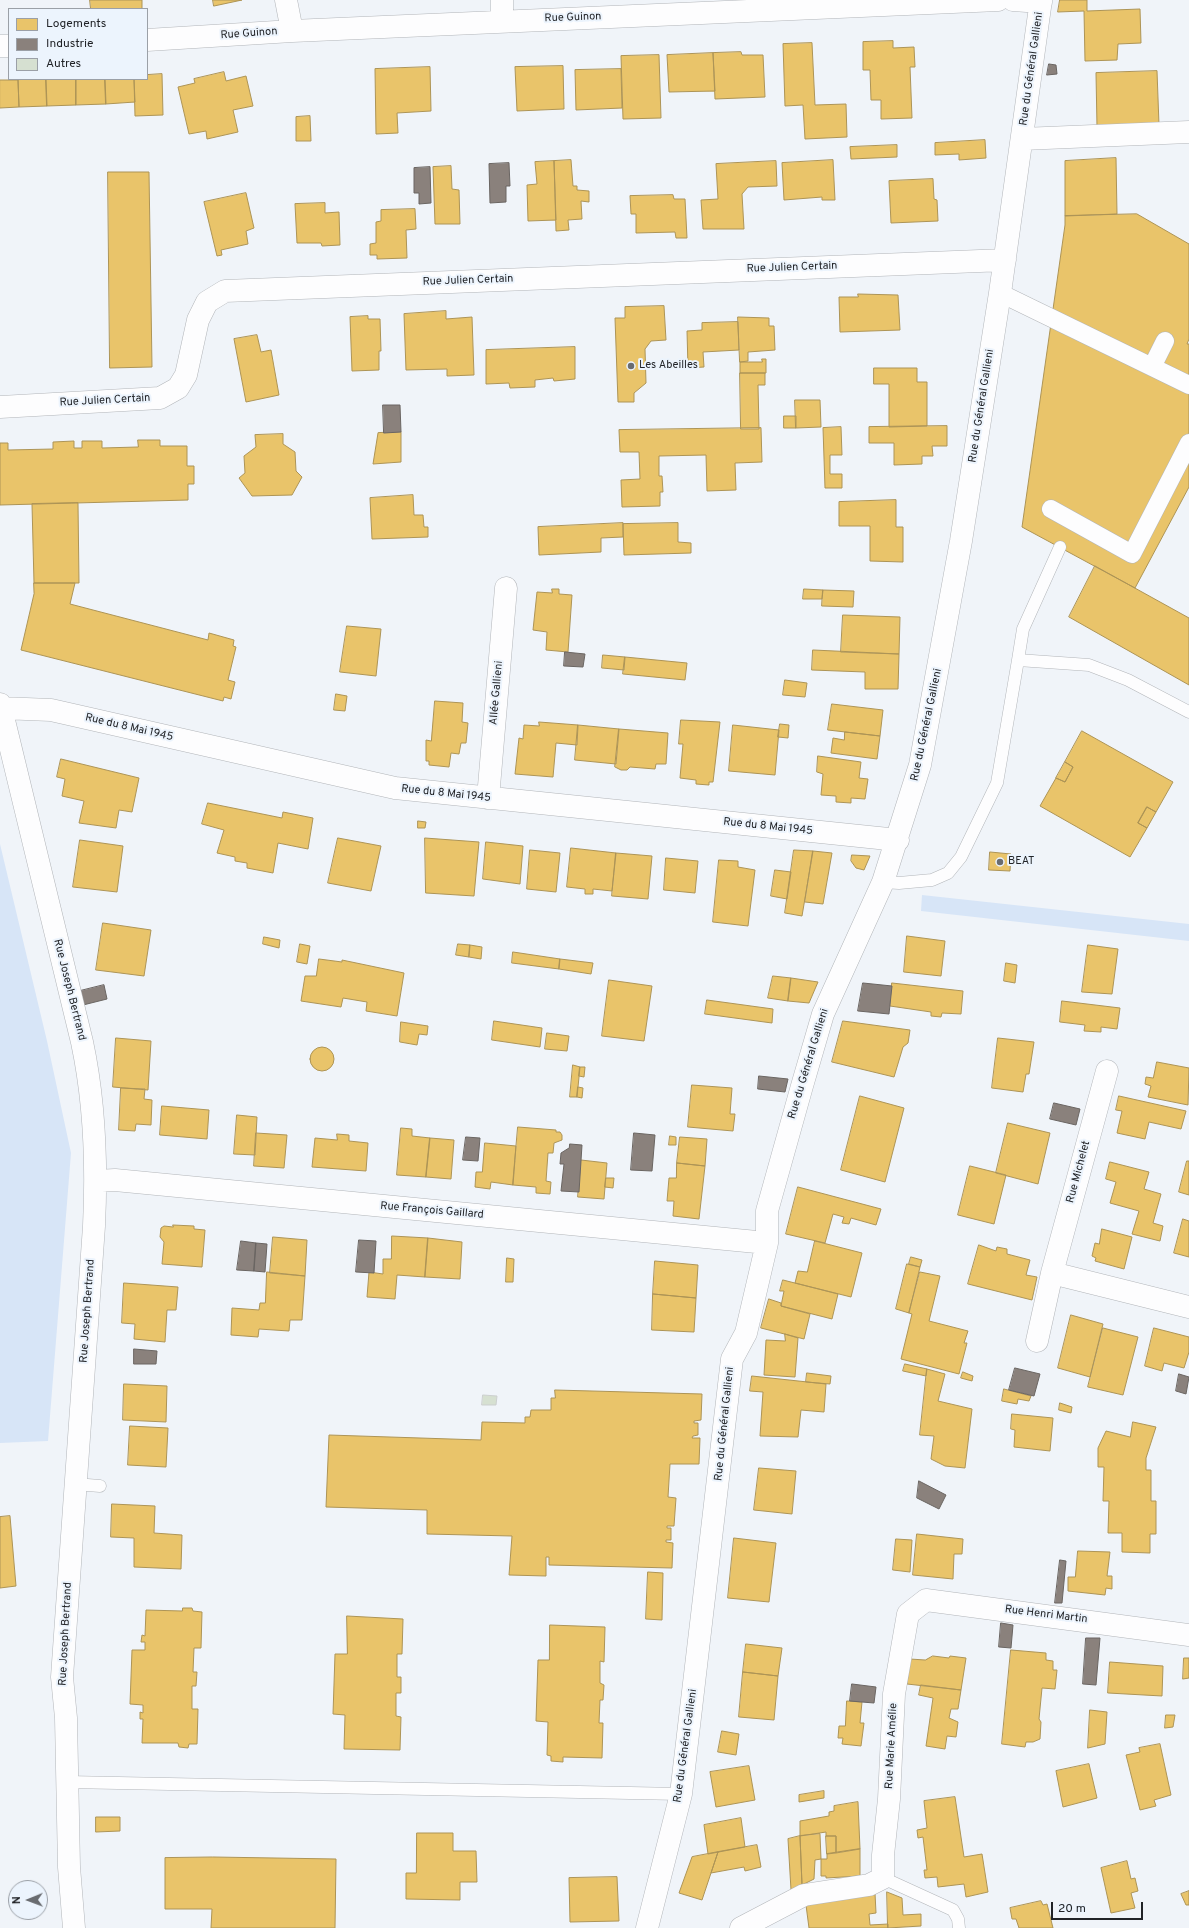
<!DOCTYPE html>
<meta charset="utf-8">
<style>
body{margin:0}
#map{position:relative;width:1189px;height:1928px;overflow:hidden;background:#f0f4f9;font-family:Overpass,sans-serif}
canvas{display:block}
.legend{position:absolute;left:8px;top:8px;width:140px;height:72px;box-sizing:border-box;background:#ecf4fd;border:1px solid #9ba0a7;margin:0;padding:5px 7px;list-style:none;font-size:12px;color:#212327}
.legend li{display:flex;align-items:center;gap:8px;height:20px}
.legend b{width:20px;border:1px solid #9ba0a7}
.north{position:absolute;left:8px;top:1880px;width:40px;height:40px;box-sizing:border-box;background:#ecf4fd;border:1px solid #9ba0a7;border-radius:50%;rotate:269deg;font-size:11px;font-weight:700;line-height:16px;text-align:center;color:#212327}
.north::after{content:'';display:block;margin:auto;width:14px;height:18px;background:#696c70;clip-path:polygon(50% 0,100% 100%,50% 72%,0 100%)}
.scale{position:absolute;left:1051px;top:1902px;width:92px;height:18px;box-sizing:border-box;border:2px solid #212327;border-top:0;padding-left:5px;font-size:12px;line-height:14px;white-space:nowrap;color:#212327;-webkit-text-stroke:3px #ecf4fd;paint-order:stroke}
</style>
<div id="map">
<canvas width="1189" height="1928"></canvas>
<ul class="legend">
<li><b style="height:11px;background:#e9c46a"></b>Logements</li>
<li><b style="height:11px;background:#8a817c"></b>Industrie</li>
<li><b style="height:11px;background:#d6e0d1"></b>Autres</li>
</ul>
<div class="north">N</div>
<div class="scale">20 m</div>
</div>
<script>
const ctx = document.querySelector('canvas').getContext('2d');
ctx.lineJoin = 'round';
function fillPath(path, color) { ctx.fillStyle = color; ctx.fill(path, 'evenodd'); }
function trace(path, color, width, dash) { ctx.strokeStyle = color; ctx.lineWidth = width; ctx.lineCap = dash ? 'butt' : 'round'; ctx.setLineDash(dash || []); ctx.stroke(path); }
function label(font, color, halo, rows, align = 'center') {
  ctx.font = font + ' Overpass,sans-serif'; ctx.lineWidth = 4; ctx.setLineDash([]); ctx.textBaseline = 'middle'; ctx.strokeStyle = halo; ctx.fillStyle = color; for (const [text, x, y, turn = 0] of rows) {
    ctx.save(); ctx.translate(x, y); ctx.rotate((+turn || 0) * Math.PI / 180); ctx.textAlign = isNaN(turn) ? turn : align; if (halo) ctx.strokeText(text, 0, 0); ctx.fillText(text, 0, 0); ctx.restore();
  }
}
fillPath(new Path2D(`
 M0,844L47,1041L71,1153L48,1441L0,1443Z
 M922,895L1189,924V941L921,911Z`), '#d7e5f7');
const homes = new Path2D(`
 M90,0H142V9H91Z
 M213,0H242L214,6Z
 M1060,0H1087V11L1140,9L1141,43L1118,44L1117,60L1085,61L1084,11L1058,12Z
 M893,41V48L914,47L915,67H910L912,118L881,119V100H871L870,70H863V42Z
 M812,43L815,105L846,104L847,137L805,139L803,105L785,106L783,44Z
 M741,52L742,55H763L765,97L715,99L713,53Z
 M713,53L715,91L669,92L667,55Z
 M659,55L661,118L623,119L621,56Z
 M563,66L564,109L517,111L515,67Z
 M430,67L431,111L397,113L398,133L376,134L375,69Z
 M621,69L622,108L576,110L575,70Z
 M1157,71L1159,125L1097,127L1096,73Z
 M224,72L226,81L246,76L253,106L233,110L238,132L207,139L206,131L189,134L178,87L195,83L194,79Z
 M162,74L163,115L135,116L134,79H147V75Z
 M46,79H76V105L47,106Z
 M46,79L47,106L19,107L18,80Z
 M76,79H105L106,104L76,105Z
 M105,79H134L135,102L106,104Z
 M0,80H18L19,107L0,108Z
 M310,116L311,141H296V117Z
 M985,140L986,158L959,160V154L935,155V143Z
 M897,145V157L851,159L850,147Z
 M1116,158L1117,214L1065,216V161Z
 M571,160L573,186H577V190L589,191V202L581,201L582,219L568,220L569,230L556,231L554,161Z
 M833,160L835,200H822V197L784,200L782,163Z
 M554,161L556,220L528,221L527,185L537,184L535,162Z
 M776,161L777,186L748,187L742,194L744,229H703L701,200L718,199L716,164Z
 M451,166L452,189L459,190L460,224H435L433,167Z
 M108,172H149L152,367L110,368Z
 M933,179L934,199L937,200L938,221L891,223L889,181Z
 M246,193L254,228L246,231L248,244L221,250L222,255L217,256L204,202Z
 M673,195L674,199H685L687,238H676L675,232L636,233V214H631L630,196Z
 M325,203V213L339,212L340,245L322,246L321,243H297L295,204Z
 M415,209L416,229L406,230L407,258L377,259V255H370V244L376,243V222L381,221V210Z
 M1137,214L1189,244V339L1187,344H1189V487L1135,588L1022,527L1065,225V216Z
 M858,294L898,295L900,330L840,332L839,297H858Z
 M664,306L666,340L651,341L645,349L646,383L634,393V402H618L615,318H625V307Z
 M446,311V319L472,317L474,375L447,376V369L406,370L404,314Z
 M368,316V319H380L381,351H379V370L352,371L350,317Z
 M738,317L769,318V326H774L775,350L748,352V361L740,362Z
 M738,322L739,350L703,352L704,367L688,368L687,331L702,330V323Z
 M257,335L261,352L271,350L279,395L246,402L234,339Z
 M575,347V379L554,381L553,378L535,380V387L510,388L509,383L486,384V350Z
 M762,359H766V373H740V362H762Z
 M874,368H917V382H927V426L889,427V384H874Z
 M740,373H765V385H758L759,429H741Z
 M795,400H820L821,427L796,428Z
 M784,416H796V428H784Z
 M947,426V446H932L933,456H922V464L894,465V443H869V427Z
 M841,427L842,455H830V474H842V488H825L823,428Z
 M761,428L762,462L735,463L736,490L707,491L706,455L659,456V476H662L663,492H660V506L622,507L621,480L640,479L639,452H620L619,430Z
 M401,432V462L373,464L378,433Z
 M283,434V444L295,452L296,471L302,477L292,495L252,496L239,478L245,473L244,456L256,447L255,435Z
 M138,440H160V446H187V466H194V484H188V500L0,505V443H8V450L53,449V442L74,441V448H82V441H102V448L138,447Z
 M413,495L414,515H423L424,527H428V537L372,539L370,498Z
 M896,500V527H903V562L870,561V526H839V502Z
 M78,503L79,583H34L32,504Z
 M623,523V537L601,538V552L539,555L538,527Z
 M678,523V542L691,543V553L624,555L623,524Z
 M1095,566L1189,618V685L1069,617Z
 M34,583H75L70,604L208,640L209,633L234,640L233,646L236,647L228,680L235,682L231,699L224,697L223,701L21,650L34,594Z
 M552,589H559V594L572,595L568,652L546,650L547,632L533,630L537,592L552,593Z
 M804,589L823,590L822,599H803Z
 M823,590L854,591L853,607L822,606Z
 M843,615L900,617L899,654L841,652Z
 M347,626L381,629L376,676L340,672Z
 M813,650L899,654L898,689H865V672L812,670Z
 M603,655L625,657L624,670L602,668Z
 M625,657L687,663L685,680L623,674Z
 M785,680L807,683L805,697L783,695Z
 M336,694L347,696L345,711L334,710Z
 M435,701L463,703L462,722L468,723L466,743H461L459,754L451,753L449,767L429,765V761H426V740L431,741Z
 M832,704L883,710L880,736L828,730Z
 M681,720L720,722L713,782H709V785L696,784V780L680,778L683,744H679Z
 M539,722L578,725L577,745L556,743L553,777L515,774L519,738L523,739L524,725L539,726Z
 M780,724L789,725L788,738L778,737Z
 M578,725L619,729L616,764L575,760Z
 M733,725L779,730L775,775L729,771Z
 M619,729L668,733L666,764H656L655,769L630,767L627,770H621L615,767Z
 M1082,731L1173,782L1156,812L1147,807L1138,823L1147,828L1130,857L1040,806L1056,778L1065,782L1073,767L1065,762Z
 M845,732L880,736L877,759L831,753L833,738L844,740Z
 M818,756L861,762L859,778L868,779L865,799L851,798V803L836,802V796L821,795L823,774L817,772Z
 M61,759L139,778L132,812L119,810L116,828L79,823L84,801L62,796L65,779L57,777Z
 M1065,762L1073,767L1065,782L1056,778Z
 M208,803L282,818L283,812L313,818L308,849L278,843L273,873L247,868V863L235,861V857L217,853L224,830L202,824Z
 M1147,807L1156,812L1147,828L1138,823Z
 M418,821L426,822L425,828H418Z
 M338,838L381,846L371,891L328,883Z
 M425,838L479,842L474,896L426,893Z
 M80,840L123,846L117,892L73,887Z
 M486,842L523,846L520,884L483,879Z
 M571,848L616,853L612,891L593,889V894H585V889L567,887Z
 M530,850L560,853L556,892L527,889Z
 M794,850L813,851L802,916L785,913Z
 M813,851L832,853L823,904L805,902Z
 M990,852L1011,854L1010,871L989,870Z
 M616,853L652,856L648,899L612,896Z
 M852,855L870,856L864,870L856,868L851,861Z
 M666,858L698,861L695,893L664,890Z
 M719,860L738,861V867L755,870L748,926L713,922Z
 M775,870L791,872L787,899L771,896Z
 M103,923L151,930L144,976L96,970Z
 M907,936L945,941L941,976L904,972Z
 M264,937L280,940L279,948L263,944Z
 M300,944L310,946L307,964L297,962Z
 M458,944L470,945L469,957L456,955Z
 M470,945L482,947L481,959L469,957Z
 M1088,945L1118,949L1112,994L1082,992Z
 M513,952L560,959L559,969L512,963Z
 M319,959L342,962V960L404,973L397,1016L366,1011L367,1002L343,998L341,1007L301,1001L305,976H316Z
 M560,959L593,963L591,974L559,969Z
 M1006,963L1017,965L1015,983L1004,981Z
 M773,976L791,978L788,1001L768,998Z
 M791,978L818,982L809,1003L788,1001Z
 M609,980L652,986L644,1041L602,1036Z
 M892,983L963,991L961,1014L942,1013L941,1017L931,1016V1012L890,1006Z
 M707,1000L773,1009L772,1023L705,1014Z
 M1062,1001L1120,1008L1117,1029L1101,1027V1032L1084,1031L1085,1025L1060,1022Z
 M494,1021L542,1028L540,1047L492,1040Z
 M843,1021L910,1030L908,1043L903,1047L894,1077L832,1062Z
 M401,1022L428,1026L427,1035L419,1034L417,1045L400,1042Z
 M547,1033L569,1036L567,1051L545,1049Z
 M116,1038L151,1041L148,1090L113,1087Z
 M998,1038L1034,1042L1029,1074H1026L1023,1092L992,1088Z
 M310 1059a12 12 0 1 1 24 0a12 12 0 1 1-24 0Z
 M1157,1062L1189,1068L1188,1105L1148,1097L1151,1086L1145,1084L1146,1077L1153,1078Z
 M573,1065L580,1067L577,1097H570Z
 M580,1067H585L584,1077L579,1076Z
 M692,1085L732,1088L730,1114H735L733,1131L688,1127Z
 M578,1087L583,1088L582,1098L577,1097Z
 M121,1088L145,1089L144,1099L152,1100L151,1125L136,1124L135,1131L119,1130Z
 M860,1096L904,1108L885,1182L841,1170Z
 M1119,1096L1186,1111L1181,1129L1149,1122L1145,1139L1117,1133L1122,1111L1116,1110Z
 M162,1106L209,1110L207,1139L160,1135Z
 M237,1115L257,1117L255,1155L234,1154Z
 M1008,1123L1050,1133L1038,1184L996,1173Z
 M518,1127L556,1130V1132H560L562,1135V1140L554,1143L553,1153H548L546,1181L551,1182L550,1194L536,1193V1187L513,1185Z
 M401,1128L412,1129V1136L430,1138L426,1177L397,1175Z
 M256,1133L287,1135L284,1168L254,1166Z
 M337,1134L349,1135V1141L368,1143L366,1171L312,1167L315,1138L337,1140Z
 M670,1136L676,1137V1145H669Z
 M680,1137L707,1139L705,1166L677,1163Z
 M430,1138L454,1140L451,1179L426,1177Z
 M485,1143L516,1146L513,1185L491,1182L490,1189L475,1187L476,1172H482Z
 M581,1160L607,1163L604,1199L578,1197Z
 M1187,1161H1189V1195L1179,1192Z
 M1110,1162L1149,1172L1144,1189L1161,1194L1153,1223L1163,1226L1160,1241L1132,1234L1139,1211L1110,1203L1116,1182L1106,1179Z
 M677,1163L705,1166L699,1219L673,1216L674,1201H667L669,1178H676Z
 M970,1166L1006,1175L994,1224L958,1215Z
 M606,1178H614L613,1188L605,1187Z
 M798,1187L881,1209L876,1225L851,1218L849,1224L842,1223L844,1217L833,1214L825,1243L786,1234Z
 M1183,1219L1189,1221V1257L1174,1253Z
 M173,1225L194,1226V1229L205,1230L202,1267L162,1264L164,1242L160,1237L161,1228L164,1226L173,1227Z
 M1102,1229L1132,1237L1124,1269L1095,1261L1096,1258L1092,1256L1095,1243L1099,1244Z
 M392,1236L428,1238L425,1277L397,1275L395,1299L367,1297L369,1272L383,1274V1259H391Z
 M273,1237L307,1240L305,1276L270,1273Z
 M428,1238L462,1242L460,1279L425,1277Z
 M815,1241L862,1253L851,1297L795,1283L798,1271L807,1272Z
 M979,1245L996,1251L997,1247L1007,1249V1254L1030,1260L1026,1275L1037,1277L1032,1300L968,1284Z
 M911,1257L922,1260L920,1267L909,1264Z
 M507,1258L514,1259L513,1282H506Z
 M655,1261L698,1265L696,1298L653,1294Z
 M907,1264L920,1267L909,1313L896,1309Z
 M267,1272L305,1276L302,1320H290L289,1331L259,1329L258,1337L231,1335L232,1308L259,1310L260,1303H265Z
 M920,1272L940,1276L929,1321L968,1331L964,1343H967L959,1374L901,1359L912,1314L909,1313Z
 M783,1280L838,1294L832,1319L781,1306L784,1291H780Z
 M124,1283L178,1287L176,1310H167L165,1342L134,1339L135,1324L122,1323Z
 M653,1294L696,1298L694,1332L652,1330Z
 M769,1299L781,1303V1306L810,1314L804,1339L761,1328Z
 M1071,1315L1103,1324L1090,1377L1058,1368Z
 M1103,1328L1138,1337L1123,1395L1088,1387Z
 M1154,1328L1189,1337V1352L1184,1368L1164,1363L1162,1371L1145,1366Z
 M785,1334L798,1338L795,1377L764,1375L766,1340L785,1341Z
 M905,1364L927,1369L926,1376L903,1371Z
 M927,1369L945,1374L938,1401L972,1409L965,1468L945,1466L931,1459L934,1436L920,1435Z
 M963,1372L973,1376L972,1381L961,1378Z
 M807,1373L831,1376L830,1384L806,1382Z
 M752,1376L826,1384L824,1412L801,1410L798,1437L760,1436L763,1392L750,1391Z
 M124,1384L167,1386L166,1422L123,1420Z
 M1004,1389L1031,1396L1029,1401L1018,1399L1017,1404L1002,1401Z
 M555,1390L702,1394L701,1420L694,1421V1423H698V1435L693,1436L692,1438H700L699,1464H670L668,1497L676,1498L674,1526H667V1528H671V1540H666V1542L673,1543L672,1568L549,1565V1557H546V1576L509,1575L512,1536L427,1534V1510L326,1507L329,1435L481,1440L482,1422L525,1423V1417H530L531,1410H551V1398H555Z
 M1060,1403L1072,1407L1071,1413L1059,1410Z
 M1012,1414L1053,1418L1050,1451L1014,1447L1015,1430L1011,1429Z
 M1133,1422L1156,1427L1146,1458V1470H1151V1501H1156V1534H1150V1553L1122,1552V1533H1108L1109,1501H1103L1104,1467H1098V1448L1106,1431L1130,1437Z
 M130,1426L168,1428L166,1467L128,1465Z
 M759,1468L796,1471L792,1514L754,1510Z
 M112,1504L155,1506L154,1533L182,1535L181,1569L134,1567V1538L111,1537Z
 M10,1516L16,1586L0,1588V1517Z
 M917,1534L963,1539L962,1554H954L953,1579L913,1575Z
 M734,1538L776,1543L769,1602L728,1598Z
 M896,1539L912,1540L910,1572L893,1570Z
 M1078,1551L1110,1552L1107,1576H1112V1589L1106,1588L1105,1595L1068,1591V1577H1075Z
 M648,1572L663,1573L662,1620L646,1619Z
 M183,1608H192L193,1611L202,1612L201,1648H194L193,1672H197L196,1686H192V1709H198L197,1744H189L188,1748L179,1747L178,1743H142L143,1719H140V1712L143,1713V1705L130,1704L132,1650H145V1642H141L142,1635L145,1636L146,1610L182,1611Z
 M347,1616L403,1619L402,1654H397V1677H401V1693H396V1716L401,1717L400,1750L344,1749L345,1715L333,1714L335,1654H347Z
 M550,1625L605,1627L604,1662L600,1661V1683L604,1685L603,1700H600L599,1723H603L602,1758L563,1757V1762L551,1761V1756L547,1755L548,1722L536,1721L538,1660H549Z
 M746,1644L782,1648L778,1676L743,1672Z
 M1011,1650L1046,1653V1660L1053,1661V1670H1057L1055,1689L1042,1688L1039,1719L1041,1722L1040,1739L1033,1742H1026L1025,1747L1002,1744Z
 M933,1656L949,1658L950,1656L966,1658L961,1690L907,1684L910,1659L925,1660Z
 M1184,1658H1189V1678L1183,1679Z
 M1110,1662L1163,1666L1162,1696L1108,1693Z
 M743,1672L778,1676L774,1720L739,1717Z
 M921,1685L961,1690L958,1709H951L949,1718L958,1722L956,1737L947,1736L945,1749L926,1746L933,1698L919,1695Z
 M847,1701L862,1702L860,1723H864L861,1746L842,1744L843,1738H838L839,1726H845Z
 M1090,1710L1107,1712L1105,1744L1088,1748Z
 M1166,1715H1175L1173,1727L1165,1728Z
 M722,1731L739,1734L736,1755L718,1752Z
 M1160,1744L1171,1795L1154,1800L1156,1806L1140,1810L1126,1755L1140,1752L1139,1748Z
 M1089,1764L1097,1798L1063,1807L1056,1771Z
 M749,1766L755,1800L716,1807L710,1772Z
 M824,1791V1798L799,1802V1795Z
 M955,1797L964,1857L982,1854L988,1892L966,1897L964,1884L938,1887L937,1877L925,1878L924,1870H927L923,1837L918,1838L917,1830L927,1828L924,1801Z
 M858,1802L860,1849L836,1853V1836H826V1832L800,1836V1821L829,1816V1812L834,1811V1806Z
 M96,1817H120V1831L96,1832Z
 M741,1818L745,1847L708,1854L704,1825Z
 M417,1833H453V1851H476L477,1882H460V1900L406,1899V1873H416Z
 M820,1834L821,1859L815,1860L814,1879L802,1885L800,1836Z
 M800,1836L802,1885L791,1890L788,1839Z
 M826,1836H836V1853L827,1854Z
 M757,1845L761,1867L745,1871L744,1867L711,1873L718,1852Z
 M860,1849V1876L826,1878V1876H821V1859H827V1854Z
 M718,1852L702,1900L679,1893L692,1857Z
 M213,1857L336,1859L335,1928H211L212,1909H165V1858Z
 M1127,1861L1131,1879L1135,1878L1138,1891L1131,1893L1135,1908L1111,1913L1101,1868Z
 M617,1877L619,1921L570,1922L569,1878Z
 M1189,1891V1905H1186L1181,1894Z
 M887,1892L902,1898L903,1915L921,1914V1926L888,1928Z
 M875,1893L876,1913L869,1914L870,1925L888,1924V1928H809L806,1905Z
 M1041,1901L1043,1905L1047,1904L1053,1928H1019L1016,1919H1012L1010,1908Z`);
fillPath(homes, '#e9c46a');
trace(homes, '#ad9456', 1);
const industry = new Path2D(`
 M1049,64L1056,65L1057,74L1047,75Z
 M509,163L510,186H506V202L490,203L489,164Z
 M430,167L431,203L419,204V193H414V168Z
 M383,405H400L401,432L384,433Z
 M565,652L585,654L583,667L564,666Z
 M863,983L892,986L889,1014L858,1011Z
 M104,985L107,999L83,1005L80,991Z
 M759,1076L788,1079L785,1092L758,1089Z
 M1054,1103L1080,1109L1076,1125L1050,1119Z
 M634,1133L655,1135L652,1171L631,1170Z
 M466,1137L480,1138L478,1161L463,1160Z
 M570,1144L582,1145L579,1192L561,1191L564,1164H560L561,1153L569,1148Z
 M359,1240L376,1241L374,1273L356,1272Z
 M241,1241L256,1243L254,1271L237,1270Z
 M256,1243L267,1244L265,1272L254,1271Z
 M134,1349L157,1351L156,1364H134Z
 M1015,1368L1040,1374L1034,1396L1009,1390Z
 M1179,1374L1189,1377L1186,1394L1176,1391Z
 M919,1481L946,1495L939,1509L917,1498Z
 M1060,1560L1066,1561L1062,1603H1055Z
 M1001,1623L1013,1625L1011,1648L999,1647Z
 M1086,1638H1100L1096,1685L1083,1684Z
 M852,1684L876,1687L874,1703L850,1701Z`);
fillPath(industry, '#8a817c');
trace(industry, '#6a6562', 1);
const building = new Path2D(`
 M483,1395L497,1396L496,1405H482Z`);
fillPath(building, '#d6e0d1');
trace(building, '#cccfcf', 1);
const service = new Path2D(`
 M1018,660L1023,629L1060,547
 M883,882L899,883L932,880L948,873L961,857L997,783L1018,660L1089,665L1128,680L1189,712
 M75,1484L100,1486
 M67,1782L681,1794
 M883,1878L953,1910L958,1919L959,1928`);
const pedestrian = new Path2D(`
 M1000,293L1189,385
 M1152,367L1165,341
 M1051,509L1132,554L1189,443`);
const minor = new Path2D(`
 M286,0L292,31
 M502,0V21
 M1013,0L1041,2
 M147,40L292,31L998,0
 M0,46H9
 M1022,139L1189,132
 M0,407L160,398L178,388L186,375L198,320L207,302L225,291L1005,260
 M0,704L82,1042C95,1103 97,1164 94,1226L62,1677L66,1718L69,1867L74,1928
 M1,708L51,710L395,788L898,840
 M488,798L506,588
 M1107,1071L1052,1273L1189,1307
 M97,1181L115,1180L767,1243
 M1037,1341L1052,1273
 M647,1928L681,1794L732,1359L746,1333L767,1243V1211L802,1086L823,1014L883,882L920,765L961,541L1000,293L1041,0
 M741,1928L804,1895L869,1885L883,1878V1855L889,1799L894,1694L908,1614L926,1600L1189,1635`);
trace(service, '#b2b5b9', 13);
trace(pedestrian, '#b2b5b9', 19);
trace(minor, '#b2b5b9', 23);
trace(service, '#fdfdfe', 12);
trace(pedestrian, '#fdfdfe', 18);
trace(minor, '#fdfdfe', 22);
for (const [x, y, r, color] of [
 [631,366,4,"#696c70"],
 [1000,862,4,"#696c70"]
]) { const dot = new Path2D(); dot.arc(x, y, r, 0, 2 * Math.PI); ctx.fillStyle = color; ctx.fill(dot); trace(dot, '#ecf4fd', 1.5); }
label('11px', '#212327', '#ecf4fd', [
 ["Rue Guinon",573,18,-2],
 ["Rue Guinon",249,34,-4],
 ["Rue du Général Gallieni",1032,69,-82],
 ["Rue Julien Certain",792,268,-2],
 ["Rue Julien Certain",468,281,-2],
 ["Rue Julien Certain",105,401,-3],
 ["Rue du Général Gallieni",982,406,-81],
 ["Allée Gallieni",497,693,-85],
 ["Rue du Général Gallieni",927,725,-78],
 ["Rue du 8 Mai 1945",129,728,13],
 ["Rue du 8 Mai 1945",446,794,6],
 ["Rue du 8 Mai 1945",768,827,6],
 ["Rue Joseph Bertrand",69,990,76],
 ["Rue du Général Gallieni",809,1064,-73],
 ["Rue Michelet",1079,1172,-75],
 ["Rue François Gaillard",432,1211,5],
 ["Rue Joseph Bertrand",88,1311,-86],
 ["Rue du Général Gallieni",725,1424,-84],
 ["Rue Henri Martin",1046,1615,7],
 ["Rue Joseph Bertrand",66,1634,-87],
 ["Rue du Général Gallieni",686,1746,-82],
 ["Rue Marie Amélie",892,1746,-87]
]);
label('11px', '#212327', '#ecf4fd', [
 ["Les Abeilles",639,366],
 ["BEAT",1008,862]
], 'left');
</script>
